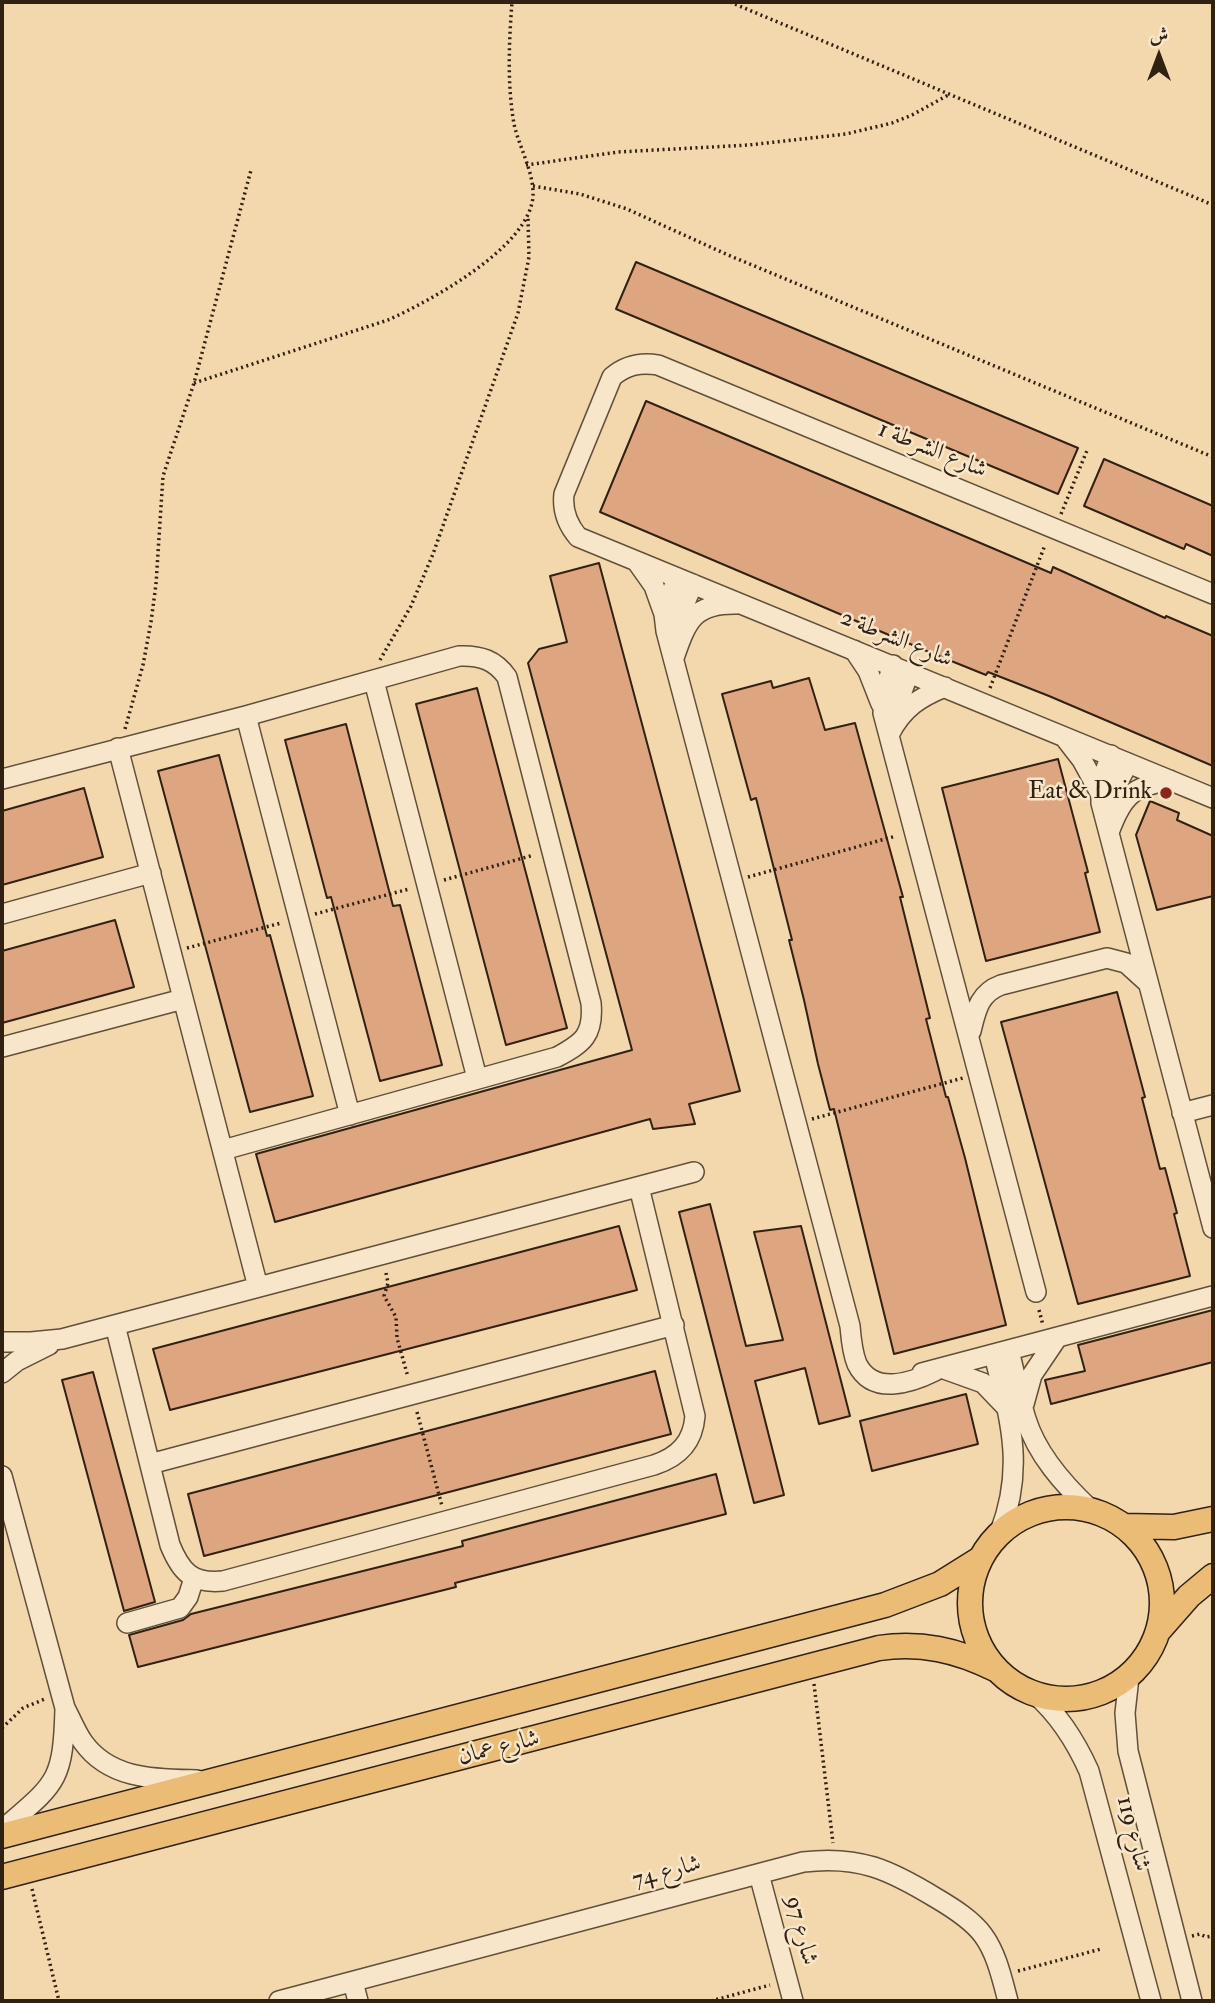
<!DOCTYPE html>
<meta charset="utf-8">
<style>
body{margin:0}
#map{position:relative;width:1215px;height:2003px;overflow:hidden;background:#f3d8ad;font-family:"IM FELL Double Pica",Amiri,serif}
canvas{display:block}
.frame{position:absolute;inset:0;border:4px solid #312113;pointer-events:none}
.north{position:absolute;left:1124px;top:21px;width:70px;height:70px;-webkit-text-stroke:5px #f7e6ca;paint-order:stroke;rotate:0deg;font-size:19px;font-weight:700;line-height:28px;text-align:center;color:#312113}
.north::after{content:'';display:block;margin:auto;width:24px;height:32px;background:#312113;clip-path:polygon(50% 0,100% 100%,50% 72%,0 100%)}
</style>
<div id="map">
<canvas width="1215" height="2003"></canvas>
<div class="frame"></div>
<div class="north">ش</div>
</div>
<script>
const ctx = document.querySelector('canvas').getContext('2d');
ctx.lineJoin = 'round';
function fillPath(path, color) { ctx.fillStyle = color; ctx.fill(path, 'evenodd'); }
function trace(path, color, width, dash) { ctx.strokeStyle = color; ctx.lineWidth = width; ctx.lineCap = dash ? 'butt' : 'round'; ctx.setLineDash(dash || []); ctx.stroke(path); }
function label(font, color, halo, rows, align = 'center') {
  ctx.font = font + ' "IM FELL Double Pica",Amiri,serif'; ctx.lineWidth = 5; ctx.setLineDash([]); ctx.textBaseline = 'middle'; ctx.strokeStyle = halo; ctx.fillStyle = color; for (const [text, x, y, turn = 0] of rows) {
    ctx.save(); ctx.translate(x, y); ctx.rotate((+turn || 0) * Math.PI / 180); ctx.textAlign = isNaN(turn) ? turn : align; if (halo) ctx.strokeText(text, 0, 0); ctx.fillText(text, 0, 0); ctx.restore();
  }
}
const building = new Path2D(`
 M636,262L1078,448L1058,494L616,309Z
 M646,401L1051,573L1053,567L1165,618L1166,616L1213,636V766L1049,696L988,672L986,675L929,652L600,512Z
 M1104,459L1213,506V556L1186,544L1184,549L1084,506Z
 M599,563L740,1091L689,1104L695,1124L653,1129L650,1119L275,1222L256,1154L632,1050L528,663L539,649L567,642L550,576Z
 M809,678L825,730L855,723L903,897H900L930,1018L926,1019L946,1097H948L965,1158L1006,1325L894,1354L834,1109L830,1110L818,1064L804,1000L789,940H792L756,798L751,800L722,694L771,681L773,688Z
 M477,688L567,1028L506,1045L416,704Z
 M346,724L393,906L400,905L442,1065L380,1081L331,897L327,898L285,740Z
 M219,755L267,936L270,935L313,1096L250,1112L158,771Z
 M1058,759L1088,872L1085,873L1100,932L986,961L942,788Z
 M84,788L103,857L2,885V811Z
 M1150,801L1179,813L1177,820L1213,836V896L1157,910L1136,835Z
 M115,920L134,987L2,1023V951Z
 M1117,992L1145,1097L1142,1098L1160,1169L1165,1168L1177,1213L1174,1214L1190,1276L1078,1304L1001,1022Z
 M710,1204L746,1346L783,1340L754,1232L801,1226L850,1416L819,1424L805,1368L755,1381L784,1495L754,1503L679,1212Z
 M619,1226L637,1290L170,1410L153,1349Z
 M1213,1310V1362L1051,1404L1045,1380L1085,1371L1078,1345Z
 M655,1371L671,1434L204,1556L188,1494Z
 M93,1372L155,1602L124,1611L62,1380Z
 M966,1394L978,1444L872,1471L860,1421Z
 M716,1474L726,1514L455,1583L456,1587L138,1667L129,1635L183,1620L191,1614L463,1546L462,1541Z`);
fillPath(building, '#dda680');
trace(building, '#312113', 2);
const minor = new Path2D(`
 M637,562L654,586L664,614
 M677,578L664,614L666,631L850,1326C851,1338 852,1352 857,1364C873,1396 911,1383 935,1371
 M1213,594L658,365C640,362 626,365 612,377L564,494C562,511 567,524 578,537L1213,798
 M672,633L693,584
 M854,650L868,671L881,704
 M674,658C687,620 694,603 737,604
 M893,665L885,690L883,713L1036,1292
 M374,681L477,1078
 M246,716L350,1115
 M893,718L909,672
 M890,733C903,708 920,697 945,687
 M1065,738L1082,760L1100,793
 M118,748L258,1287
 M1111,755L1101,782V803L1213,1228
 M2,779L246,716L459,656C480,655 495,660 507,677L591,1003C594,1035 583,1043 557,1057L223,1150
 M1106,815L1115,788L1128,763
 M1110,830C1123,795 1133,787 1170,780
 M2,914L151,873
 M971,1031C976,1011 979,993 1001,985L1107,958L1126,963L1147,982
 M2,1047L183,999
 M1182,1113L1213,1105
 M115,1325L170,1545C181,1572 192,1584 223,1581L654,1465C679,1457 693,1442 695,1416L639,1187
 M2,1342H31L62,1339L694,1172
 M1009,1351C1015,1373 1019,1397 1026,1419C1037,1455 1064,1485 1091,1510
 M994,1355C1010,1419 1025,1467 1000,1532
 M944,1369L983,1383L1006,1407
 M2,1373L17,1361L49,1345
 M922,1373L1213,1296
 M1024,1404L1032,1375L1057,1338
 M150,1464L674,1325
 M2,1476L65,1708C71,1719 76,1732 83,1742C110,1780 156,1779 197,1780
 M127,1623L180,1608L188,1597L194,1578
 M1129,1677L1125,1713L1128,1751L1192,2001
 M1035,1694C1059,1715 1076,1742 1089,1771L1151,2001
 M2,1830C56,1783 63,1783 65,1709
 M759,1874L793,2001
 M353,1982L358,2001
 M279,2001L803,1862C859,1855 890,1870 936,1898C953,1908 972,1920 983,1935C997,1954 1002,1979 1008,2001`);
const major = new Path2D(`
 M970 1603a96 96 0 1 1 192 0a96 96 0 1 1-192 0Z
 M1123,1526L1174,1527L1213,1519
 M1160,1629L1189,1596L1213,1576
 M2,1836L885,1605L940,1584L980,1559
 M2,1877L879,1648C921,1642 957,1650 995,1669`);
trace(minor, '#624f3a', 22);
trace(major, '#312113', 27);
trace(new Path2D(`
 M730,2L1213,205
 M526,165L618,152L749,145L846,134L892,123L912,115L950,94
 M533,186L580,194L627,209L728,255L1213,457
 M194,383L388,320C430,301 530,247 533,196C534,172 519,147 514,124C507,84 509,42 512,2
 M1061,514L1088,448
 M380,660L411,606L433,554L518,313L529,257L528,217
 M990,688L1045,545
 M125,729L143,665L151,622L156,584L163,476L194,383L251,170
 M748,877L896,836
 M444,880L534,855
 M315,914L409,889
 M187,948L281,923
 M812,1119L963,1078
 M386,1273L388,1283L384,1296L396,1317L397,1338L408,1377
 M1039,1310L1043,1325
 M417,1412L442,1506
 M814,1684L833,1843
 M2,1728L23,1708L45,1699
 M32,1889L59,2001
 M1192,1936L1200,1934L1206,1937L1213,1936
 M1018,1971L1101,1949
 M711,2001L770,1985`), '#312113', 3.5, [2, 3.5]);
trace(minor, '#f7e6ca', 19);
trace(major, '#eabc76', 24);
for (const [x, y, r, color] of [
 [1166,793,7,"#8f2418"]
]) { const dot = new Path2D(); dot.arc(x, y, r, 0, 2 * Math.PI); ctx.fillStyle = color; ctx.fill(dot); trace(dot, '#f7e6ca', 2.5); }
label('24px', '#312113', '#f7e6ca', [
 ["شارع الشرطة 1",932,451,22],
 ["شارع الشرطة 2",896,640,22],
 ["شارع عمان",499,1749,-14],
 ["شارع 119",1132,1834,76],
 ["شارع 74",667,1873,-15],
 ["شارع 97",800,1931,75]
]);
label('24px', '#312113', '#f7e6ca', [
 ["Eat & Drink",1152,793]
], 'right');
</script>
